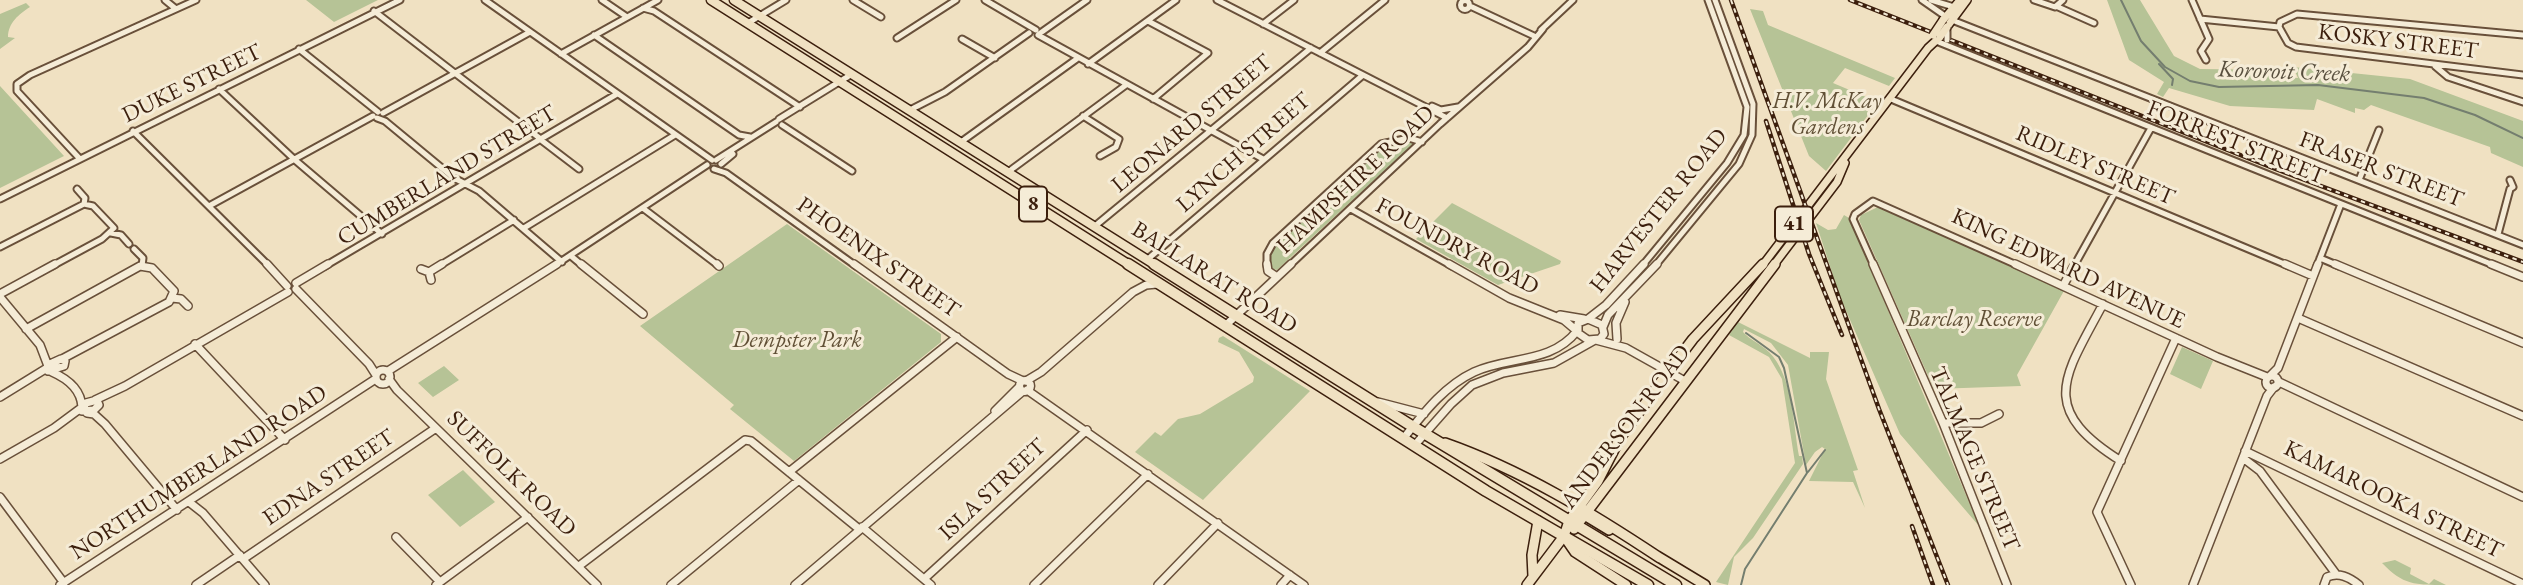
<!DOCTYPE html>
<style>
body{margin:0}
canvas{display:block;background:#f0e1c2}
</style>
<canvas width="2523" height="585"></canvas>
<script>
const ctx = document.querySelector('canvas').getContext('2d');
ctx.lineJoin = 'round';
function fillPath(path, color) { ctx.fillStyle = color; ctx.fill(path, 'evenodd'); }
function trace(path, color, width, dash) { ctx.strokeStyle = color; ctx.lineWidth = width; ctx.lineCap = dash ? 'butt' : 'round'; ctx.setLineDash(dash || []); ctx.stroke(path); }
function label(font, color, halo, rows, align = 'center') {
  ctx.font = font + ' "EB Garamond",serif'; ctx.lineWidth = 6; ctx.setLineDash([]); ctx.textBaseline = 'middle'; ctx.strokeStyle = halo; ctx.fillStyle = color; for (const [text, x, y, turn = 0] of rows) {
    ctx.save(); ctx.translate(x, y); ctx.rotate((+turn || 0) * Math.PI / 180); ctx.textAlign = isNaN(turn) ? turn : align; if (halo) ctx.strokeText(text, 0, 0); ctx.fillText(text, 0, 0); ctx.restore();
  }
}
fillPath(new Path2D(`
 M306,0H378L334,22Z
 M2107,0H2140L2174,56L2200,69L2279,70L2282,77L2298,78L2293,67L2410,79L2523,121V167L2491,153L2490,147L2371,105L2364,110L2355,108V113L2317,99L2314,110L2230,106L2169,88L2163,97L2157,94L2164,82L2129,60Z
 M26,3L30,7C19,14 8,23 8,37L15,38L0,49V14Z
 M1750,9L1763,11L1768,25L1895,78L1889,86L1845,68L1833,83L1878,102L1826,171L1809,156Z
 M0,86L64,156L0,188Z
 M1408,141H1412L1413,144L1277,270L1271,268L1270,252L1274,245L1383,146Z
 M1452,203L1561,261L1560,264L1498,285L1416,239Z
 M1878,207L2065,289L2017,375L2021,386L1934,389L1859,220L1861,215Z
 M1844,215L1849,218L1979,526L1900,434L1840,297L1816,223L1828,230L1836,229Z
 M787,224L941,334V342L794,461L730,409L734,405L640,326Z
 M1738,322L1810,358V352H1829L1826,379L1858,470L1853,471L1865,508L1853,482L1809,481L1825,449L1822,447L1815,452L1806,465L1788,365L1771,343L1744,329L1743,332C1750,340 1761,344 1769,352C1793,376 1793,424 1799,456H1802L1803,464L1753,538L1734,557L1728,585L1716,582L1795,463L1782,379L1769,357L1729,335Z
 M1223,336L1310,391L1203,500L1135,452L1155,432L1161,436L1178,419L1200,414L1253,382L1254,377L1239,352L1218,342L1219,338Z
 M2182,347L2213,361L2201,389L2170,374Z
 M444,366L459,380L433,397L418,383Z
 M463,470L495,502L460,527L428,495Z
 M2395,560L2411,568L2410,574L2429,584L2434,579L2446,585C2415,585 2403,585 2382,563Z`), '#b6c396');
trace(new Path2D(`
 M2121,0L2141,41L2165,67L2190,81L2219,87L2318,85L2424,98L2475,115L2523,138
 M2159,64L2173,79L2172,85
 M1808,472L1825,450
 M1741,585L1745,569L1807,473L1784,368L1779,357L1746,333`), '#747e6f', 2);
const minorFar1 = new Path2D(`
 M165,0L176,9
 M485,0L712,160
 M602,0L627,17
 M853,0L881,17
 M985,0L1036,30
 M1217,0L1447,118
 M1922,0L1945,16
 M1931,0L1954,7
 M2034,0L2055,7L2063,0
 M2192,0L2209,39L2201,51L2206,60
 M1460.5 5a4.5 4.5 0 1 1 9 0a4.5 4.5 0 1 1-9 0Z
 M1470,6L1534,36
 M2058,7L2094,23
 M643,8L654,11L800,107
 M374,11L542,140
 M2200,19L2279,27
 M1952,20L2523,245
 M1148,21L1208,53L1153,99
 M748,23L786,0
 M1263,24L1294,0
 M2279,27L2288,43L2296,47L2523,75
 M2279,27L2280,22L2297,14L2523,35
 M1541,30L1573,0
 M1039,34L1087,0
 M594,35L739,135L750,137
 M1038,35L1263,159
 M897,38L956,0
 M962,39L995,58
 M1936,41L2496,266
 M299,49L378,112
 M1320,53L1385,0
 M561,54L658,0
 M1088,64L1176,0
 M2435,66L2448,77L2523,102
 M219,89L295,160L382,234
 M1891,99L2289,266
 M1432,106L1441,110L1458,107
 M910,110L945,92L1029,33
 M383,113L530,32
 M1083,116L1119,139L1116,147L1100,156
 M377,118L385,121L454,178L479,191L562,262
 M779,119L852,74
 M782,125L852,171
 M133,131L269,266
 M541,140L579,169
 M961,142L1078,58
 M80,159L17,91V84L30,75L196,0
 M716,160L776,122
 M721,164L733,154
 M714,169L726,173L856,266
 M1008,172L1126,85
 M2359,180L2379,130
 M77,189L85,198L84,204
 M0,199L400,0
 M209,206L373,116
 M644,209L719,266
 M1351,209L1452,266
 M1095,226L1311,48
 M524,228L675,135
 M111,233L121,235L129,244
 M2498,234L2510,189L2513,187L2510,180
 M0,247L84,204L93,206L114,228L102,239L52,266
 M134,249L143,258L142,266
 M571,256L583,266
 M2320,258L2339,266
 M1148,259L1363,75
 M325,266L617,94
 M439,266L514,220
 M554,266L707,165
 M1267,266V254L1273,243L1381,144L1409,138L1422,142
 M1289,266L1440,124L1528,47L1543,29
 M1642,266L1727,163L1744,135L1747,107L1708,0
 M1655,266L1739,164L1752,135L1753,104L1715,0
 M1874,266L1853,219L1855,214L1873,201L2019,266
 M2074,266L2151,128
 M2317,266L2341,204`);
const minor = new Path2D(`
 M267,264L287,286
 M581,264L643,314
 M717,264L719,266
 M854,264L1008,374L1023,381
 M1267,264L1268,271L1277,277
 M1449,264L1509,298L1564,320L1577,331
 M1873,264L1943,423L2007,585
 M2015,264L2217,357L2267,377
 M2285,264L2313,276
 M2335,264L2523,343
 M2491,264L2523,277
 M421,269L429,272L431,280
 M429,272L442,264
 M296,283L328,264
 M2063,286L2075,264
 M296,289L369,364L376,375
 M0,294L55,264
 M0,297L40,345L48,366
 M172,298L181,299L188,306
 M2103,304C2065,376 2036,408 2121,461
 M1560,315L1584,319
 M2298,318L2523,416
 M1588,319L1606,305L1644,264
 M1588,319L1602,325L1604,334L1600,339L1588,340L1578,333V323Z
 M1225,326L1291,264
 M1603,327L1608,315L1657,264
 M26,329L140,266L152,268L174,291L169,302L62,359
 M1617,339L1616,323L1625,302
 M1596,340L1626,348L1685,381
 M195,344L285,440
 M61,359L65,361L64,366L48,371L50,364Z
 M376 377a7 7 0 1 1 14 0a7 7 0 1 1-14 0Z
 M388,371L557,264
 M52,372C68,379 81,389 82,407
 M2270,376L2278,368L2318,264
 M2266 382a6 6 0 1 1 12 0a6 6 0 1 1-12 0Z
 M389,379L397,390L597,585
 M1019.5 386a5.5 5.5 0 1 1 11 0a5.5 5.5 0 1 1-11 0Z
 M1026,381L1041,372L1133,292L1146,285L1157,284
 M2279,382L2523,497
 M1027,390L1304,585
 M0,397L47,368
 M95,400L125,386L288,292
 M97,400L99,405L94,410L82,411L86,403Z
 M1378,402L1424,414
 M995,411L1019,387
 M87,413L94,414L105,424L177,510
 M1943,423H1981L1999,414
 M1403,439C1423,414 1444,386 1474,372C1509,356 1551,364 1577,331
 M1414,446L1451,404L1472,385L1503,373L1554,363L1595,340
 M2245,451L2523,584
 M2243,458L2260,471L2336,574
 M0,459L54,428L81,408
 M789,472L957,337
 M0,497L64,583
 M189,502L203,513L265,585
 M862,527L931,585
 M396,537L440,582
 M243,559L436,428
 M579,566L745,440L751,441L859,529
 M924,579L1087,430
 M60,585L374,380
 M196,585L240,555
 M436,585L528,517
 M671,585L799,480
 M795,585L1023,391
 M1034,585L1148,474
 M1158,585L1218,523
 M1281,585L1290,575
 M2131,585L2097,512L2176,338
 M2193,585L2267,396L2274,387
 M2324,585L2327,577C2339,572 2349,577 2359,585`);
const majorFar1 = new Path2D(`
 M1943,20L1960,0
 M1947,27L1967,0
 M1762,266L1928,48L1940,37
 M1773,266L1837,182L1845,163`);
const major = new Path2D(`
 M1445,443C1522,470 1592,513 1660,558
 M1581,513L1609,530
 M1574,529L1775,264
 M1566,539L1575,552L1626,585
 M1657,556L1705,585
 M1533,576L1532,555L1538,521
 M1527,585L1564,536L1569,521L1598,481L1620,438L1671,368L1693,339L1763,264`);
const highwayFar1 = new Path2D(`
 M711,0L1131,266
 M734,0L1157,266`);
const highway = new Path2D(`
 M1128,264L1486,491L1648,585
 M1154,264L1407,423L1676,585`);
trace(minorFar1, '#69503a', 9);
trace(minor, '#69503a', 10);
trace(majorFar1, '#3c1f0d', 10);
trace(major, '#3c1f0d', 12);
trace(highwayFar1, '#3c1f0d', 11);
trace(highway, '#3c1f0d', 13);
trace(minorFar1, '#f5ecd7', 5);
trace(minor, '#f5ecd7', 7);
trace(majorFar1, '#f0e1c2', 7);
trace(major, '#f0e1c2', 9);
trace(highwayFar1, '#f0e1c2', 8);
trace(highway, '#f0e1c2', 10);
const rail = new Path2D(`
 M1731,0L1879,409L1948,585
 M1850,0L2273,168L2523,262
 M1766,121L1809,254L1842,335
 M1912,526L1933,585`);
trace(rail, '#3c1f0d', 4.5);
trace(rail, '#f5ecd7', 2, [4.5]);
const minorBridge = new Path2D(`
 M1947,27V40`);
const majorBridge = new Path2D(`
 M1933,35L1943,20
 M1940,37L1947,27`);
trace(minorBridge, '#69503a', 9, []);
trace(majorBridge, '#3c1f0d', 10, []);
trace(minorBridge, '#f5ecd7', 5);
trace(majorBridge, '#f0e1c2', 7);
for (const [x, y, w] of [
 [1033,204,28],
 [1794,224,38]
]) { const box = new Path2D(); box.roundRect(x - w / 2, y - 17.5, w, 35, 5); ctx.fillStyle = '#f5ecd7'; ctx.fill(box); trace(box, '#3c1f0d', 2); }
label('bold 21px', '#3c1f0d', null, [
 ["8",1033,204],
 ["41",1794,224]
]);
label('23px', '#3c1f0d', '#f5ecd7', [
 ["KOSKY STREET",2398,42,7],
 ["DUKE STREET",192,84,-26],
 ["LEONARD STREET",1192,124,-40],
 ["FORREST STREET",2236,143,22],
 ["LYNCH STREET",1244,153,-41],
 ["RIDLEY STREET",2095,166,23],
 ["FRASER STREET",2381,170,21],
 ["CUMBERLAND STREET",447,176,-31],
 ["HAMPSHIRE ROAD",1356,180,-43],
 ["HARVESTER ROAD",1659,211,-51],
 ["FOUNDRY ROAD",1457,247,28],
 ["PHOENIX STREET",878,258,35],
 ["KING EDWARD AVENUE",2068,269,25],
 ["BALLARAT ROAD",1214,278,32],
 ["ANDERSON ROAD",1626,427,-53],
 ["TALMAGE STREET",1974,459,67],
 ["NORTHUMBERLAND ROAD",199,473,-33],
 ["SUFFOLK ROAD",511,474,44],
 ["EDNA STREET",329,478,-34],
 ["ISLA STREET",993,490,-43],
 ["KAMAROOKA STREET",2393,500,26]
]);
label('italic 23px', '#615036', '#f5ecd7', [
 ["H.V. McKay",1827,102],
 ["Gardens",1827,128],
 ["Barclay Reserve",1974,320],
 ["Dempster Park",797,341]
]);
label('italic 24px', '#584f3e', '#f5ecd7', [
 ["Kororoit Creek",2284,72,2]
]);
</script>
